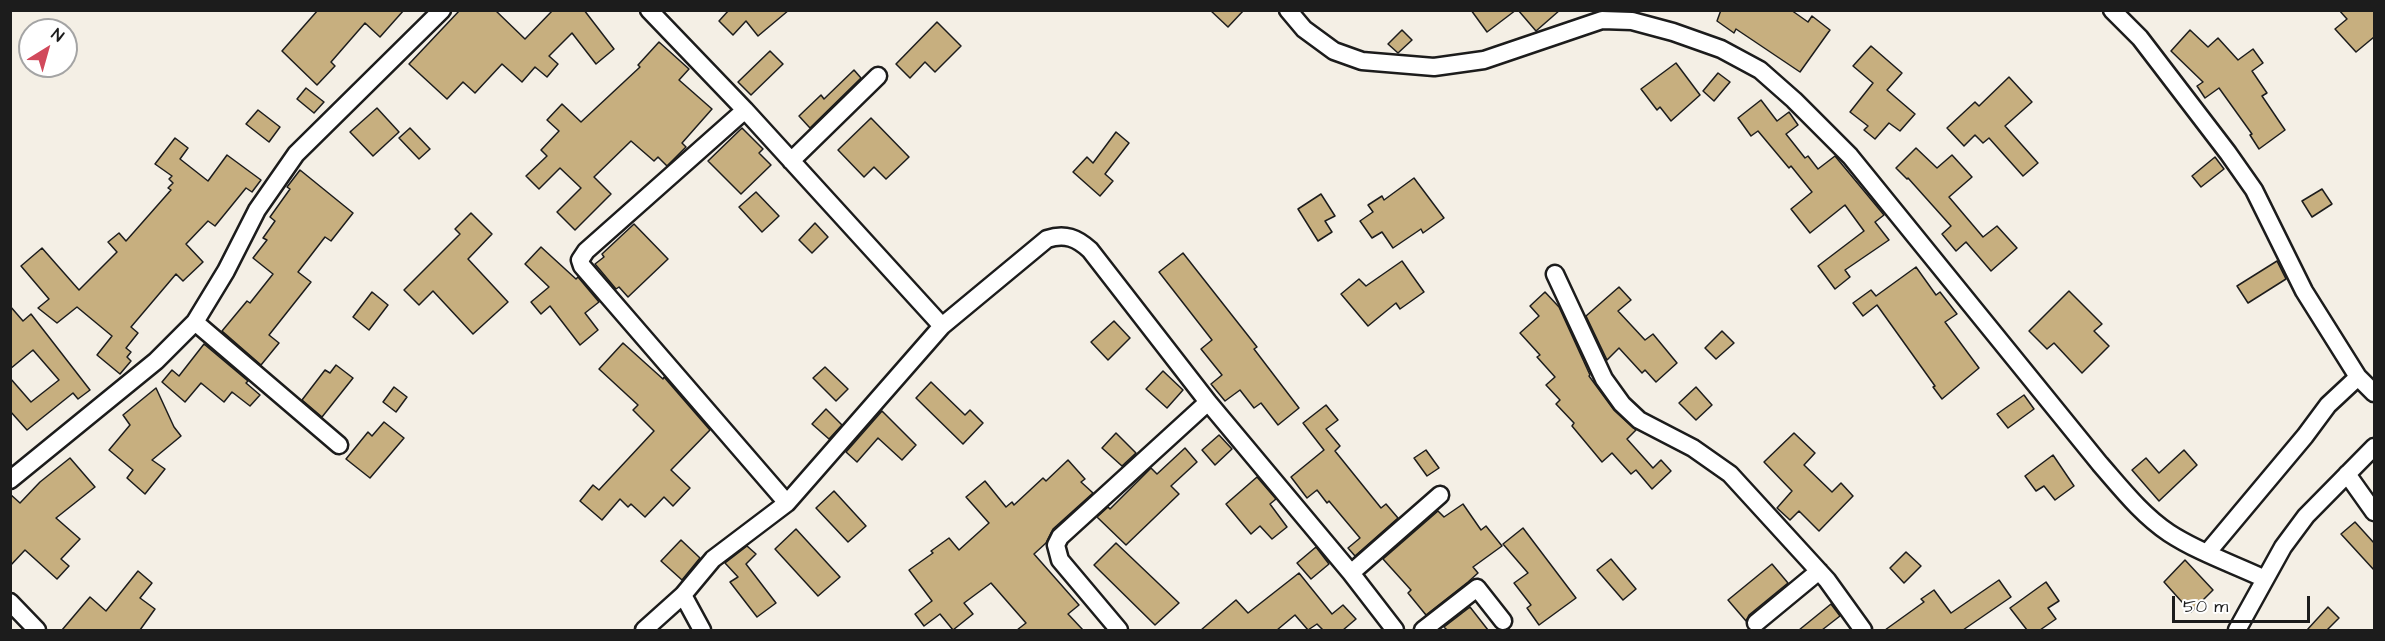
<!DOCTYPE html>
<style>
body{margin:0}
#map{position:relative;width:2385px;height:641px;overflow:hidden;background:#f4efe5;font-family:"Architects Daughter",sans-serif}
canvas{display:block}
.frame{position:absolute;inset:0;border:12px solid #1c1c1c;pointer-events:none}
.north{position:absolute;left:18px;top:18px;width:60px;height:60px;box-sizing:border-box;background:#fff;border:2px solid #a4a4a4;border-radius:50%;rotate:37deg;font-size:16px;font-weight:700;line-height:24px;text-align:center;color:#1c1c1c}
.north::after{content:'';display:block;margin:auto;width:21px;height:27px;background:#d1495b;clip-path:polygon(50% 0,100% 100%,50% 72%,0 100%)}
.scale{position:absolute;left:2172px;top:596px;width:138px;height:27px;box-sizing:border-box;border:3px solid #1c1c1c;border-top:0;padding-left:8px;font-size:18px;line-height:21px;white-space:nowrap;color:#1c1c1c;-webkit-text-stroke:4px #fff;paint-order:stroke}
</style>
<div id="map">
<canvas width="2385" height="641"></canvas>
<div class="frame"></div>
<div class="north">N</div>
<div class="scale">50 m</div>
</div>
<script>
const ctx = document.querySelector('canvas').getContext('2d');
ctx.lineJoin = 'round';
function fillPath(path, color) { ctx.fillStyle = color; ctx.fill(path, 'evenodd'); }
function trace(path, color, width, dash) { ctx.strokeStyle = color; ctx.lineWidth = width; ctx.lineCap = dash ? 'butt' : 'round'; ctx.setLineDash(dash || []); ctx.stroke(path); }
const building = new Path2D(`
 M318,10H404L380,37L365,23L331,62L335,66L317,85L282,51Z
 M460,10H495L525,39L553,10H584L614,49L596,64L572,33L549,56L558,64L547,77L535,67L522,82L502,64L475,93L463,82L447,99L409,64Z
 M729,10H789L758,36L746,21L733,35L719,21Z
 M1210,10H1244L1228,27Z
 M1471,10H1516L1487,32Z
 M1518,10H1560L1536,31Z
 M1721,10H1791L1808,22L1812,16L1830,30L1800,72L1736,29L1734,33L1717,21Z
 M2339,10H2374V37L2356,52L2335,29L2347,19Z
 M937,22L961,46L935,72L925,62L910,78L896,64Z
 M1402,30L1412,40L1398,53L1388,44Z
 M2190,30L2208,47L2218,38L2238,60L2253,49L2263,63L2252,71L2267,93L2262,96L2285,130L2259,149L2250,135L2252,134L2219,88L2205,98L2197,86L2203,82L2171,51Z
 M659,42L689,69L679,80L712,109L682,143L686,147L667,166L658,157L654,161L631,141L594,177L611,194L575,230L557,212L581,188L560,168L539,189L526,176L547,156L541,150L559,131L547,120L562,104L581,122L640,67L638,65Z
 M1871,46L1902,73L1887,90L1915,114L1900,131L1889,123L1875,139L1864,130L1868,126L1850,112L1873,83L1853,66Z
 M770,51L783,64L751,95L738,82Z
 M1676,63L1700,95L1671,121L1660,107L1657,110L1641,89Z
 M854,70L861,78L810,128L799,116L821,95L824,99Z
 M1718,73L1730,82L1714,101L1703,91Z
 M2009,77L2032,102L2005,126L2038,163L2023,176L1989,138L1983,143L1975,135L1964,146L1947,128L1975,102L1979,106Z
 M306,88L324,102L314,113L297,99Z
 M1761,100L1777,121L1789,112L1798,125L1786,134L1805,158L1808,156L1818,169L1835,156L1884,215L1875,222L1889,240L1845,270L1850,277L1835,289L1818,266L1864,231L1845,205L1810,233L1791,209L1812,192L1791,166L1789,168L1758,131L1751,136L1738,118Z
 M377,108L399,132L373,156L350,132Z
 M258,110L280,127L269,142L246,124Z
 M871,118L909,157L886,179L874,167L864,177L838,150Z
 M410,128L430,149L419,159L399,138Z
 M742,128L763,149L759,153L771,165L741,194L708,161Z
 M1116,132L1129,143L1105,174L1113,181L1100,196L1073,172L1087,157L1093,163Z
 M175,138L188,148L180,159L208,181L227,155L261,180L252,192L246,188L215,226L208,221L186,244L203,262L183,281L176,274L131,327L138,333L126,348L131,352L127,357L131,361L120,374L97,355L112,336L77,307L57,323L38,308L49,299L21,266L42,248L79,290L117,252L108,242L119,233L126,241L171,190L168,188L173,183L169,179L172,176L155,164Z
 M1916,148L1937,168L1952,155L1972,177L1949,197L1983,237L1997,226L2017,248L1991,271L1966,242L1956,251L1942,234L1951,226L1908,178L1907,179L1896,168Z
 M2215,157L2224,169L2201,187L2192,176Z
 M300,170L353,213L331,241L325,237L298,272L311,282L269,335L279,343L261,365L222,331L247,301L250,303L273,274L253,258L267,240L263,238L275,221L270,217L290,189L287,187Z
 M1414,178L1444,218L1423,233L1421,229L1393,248L1382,232L1372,238L1360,221L1373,212L1368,205L1382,196L1384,200Z
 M2322,189L2332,204L2312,217L2302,201Z
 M756,192L779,216L762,232L739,207Z
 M1321,194L1335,216L1325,221L1332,232L1318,241L1298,209Z
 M471,213L492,234L468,259L508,302L473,334L433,291L419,305L404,290L460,234L455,229Z
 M815,223L828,237L812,253L799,240Z
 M634,224L668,259L628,297L619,287L616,289L595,264L604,257L602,254Z
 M541,247L576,279L578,277L599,302L585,313L598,330L580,345L550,306L541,314L531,302L549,287L525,264Z
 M1183,253L1257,347L1254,349L1299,408L1278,425L1261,403L1254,408L1240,390L1225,401L1211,384L1222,375L1201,349L1212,340L1159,272Z
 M1402,261L1424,292L1400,309L1396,303L1368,326L1341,294L1359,279L1366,286Z
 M2277,261L2286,279L2248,303L2237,286Z
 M1916,267L1936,295L1940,292L1957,314L1945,322L1979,368L1942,399L1933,387L1935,386L1877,305L1863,316L1853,303L1871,290L1876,296Z
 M1619,287L1631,300L1618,311L1645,340L1653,334L1677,363L1656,382L1645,370L1642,373L1619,348L1607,360L1586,316Z
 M2069,291L2102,324L2094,331L2109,346L2082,373L2054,343L2047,349L2029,331Z
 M372,292L388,305L369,330L353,317Z
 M1545,292L1559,307L1590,375L1589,376L1614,410L1636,430L1627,439L1653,468L1661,460L1671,471L1652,489L1636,470L1631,474L1612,453L1602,462L1572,426L1574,423L1556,404L1560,400L1546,385L1555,377L1537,357L1540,355L1520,333L1539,316L1530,306Z
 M10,306L23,321L31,314L90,390L78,399L73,393L27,430L10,411V378L31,402L59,380L33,350L10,369Z
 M1114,321L1130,338L1108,360L1091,342Z
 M1722,331L1734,343L1716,359L1705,348Z
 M623,343L663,379L664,377L710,430L671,470L690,488L673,506L664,497L645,517L631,504L628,507L620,499L602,520L580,501L593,485L599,490L654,431L633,410L638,405L599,369Z
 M204,344L248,381L246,383L260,395L250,406L232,392L224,402L201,383L185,402L162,382L172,370L179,376Z
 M336,365L353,378L322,417L302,400L325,370L330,373Z
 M825,367L848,389L836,401L813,378Z
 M1163,371L1183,390L1167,408L1146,389Z
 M931,382L965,415L970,410L983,423L963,444L916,398Z
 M394,387L407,397L396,412L383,402Z
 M1696,387L1712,405L1696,420L1679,403Z
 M156,388L174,427L181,436L152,460L165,469L145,494L127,478L133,470L109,450L130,425L123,415Z
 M2024,395L2034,409L2008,428L1997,414Z
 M1326,405L1338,420L1326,429L1340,446L1335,451L1381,508L1386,504L1398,518L1355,556L1348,548L1360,538L1329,501L1327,503L1317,490L1307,498L1291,477L1324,450L1303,423Z
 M826,409L842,425L829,439L812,424Z
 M882,411L916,445L902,460L878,438L857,462L846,452Z
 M384,422L404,438L370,478L346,459L368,432L372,436Z
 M1116,433L1136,453L1122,466L1102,448Z
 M1794,433L1815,453L1804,465L1832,492L1841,483L1853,496L1819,531L1799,511L1790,520L1777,508L1792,491L1764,462Z
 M1219,435L1232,449L1215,465L1202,450Z
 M1185,448L1197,462L1171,486L1179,494L1126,545L1097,517L1108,507L1110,509L1151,468L1157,474Z
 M1426,450L1439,468L1427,476L1414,458Z
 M2184,450L2197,465L2159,501L2132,470L2146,458L2159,473Z
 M2053,455L2074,486L2055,500L2044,486L2036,491L2025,476Z
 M70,458L95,487L56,518L80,539L61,559L69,566L57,579L25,550L10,566V494L20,503L40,482Z
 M1068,460L1085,479L1081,482L1093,493L1053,529L1046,543L1034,554L1079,605L1068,614L1083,630H1017L1026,623L991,583L964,603L973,614L953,630L940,614L924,626L915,614L932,601L909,570L933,553L931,551L949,538L959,550L989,523L966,497L985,481L1006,507L1012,502L1014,505L1043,478L1046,481Z
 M1257,477L1276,499L1270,504L1287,527L1272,539L1260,526L1251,534L1226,504Z
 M834,491L866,526L848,542L816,508Z
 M1463,504L1481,530L1486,526L1502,546L1473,567L1478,573L1468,582L1426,615L1408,593L1411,590L1383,559L1438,511L1444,517Z
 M2355,522L2374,543V570L2341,534Z
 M1523,528L1576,598L1539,625L1527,608L1531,605L1514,583L1528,573L1503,544Z
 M796,529L840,577L818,596L775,549Z
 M681,540L700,558L682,580L661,561Z
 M1116,543L1179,603L1155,625L1094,565Z
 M747,546L756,554L746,564L776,603L757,617L730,582L738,577L725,563Z
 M1316,547L1329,564L1311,579L1297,563Z
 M1906,552L1921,566L1904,583L1890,568Z
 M1611,559L1636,589L1623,600L1597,570Z
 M2185,560L2213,590L2191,612L2164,582Z
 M1772,564L1788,583L1749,615L1746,621L1728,600Z
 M138,571L152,583L140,598L155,609L140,630H62L90,597L106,611Z
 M1299,573L1332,614L1343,605L1356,619L1343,630H1323L1317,624L1308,630L1295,615L1277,630H1201L1236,600L1248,613Z
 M1999,580L2011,597L1963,630H1885L1924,602L1921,599L1934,590L1951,613Z
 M2046,582L2059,601L2048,608L2056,619L2040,630H2027L2010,608Z
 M1831,604L1840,616L1822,630H1799Z
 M1470,607L1488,630H1447L1444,627Z
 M2328,607L2339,618L2327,630H2307Z`);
fillPath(building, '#c7af7f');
trace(building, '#1c1c1c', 1.5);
const minor = new Path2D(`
 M649,10L745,110L942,326
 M1288,10L1304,29L1334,51L1362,61L1434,67L1484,60L1602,20L1632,21L1673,32L1721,49L1760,70L1794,100L1850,156L2100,464C2121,488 2142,515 2169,533C2198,552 2233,564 2265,579
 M2112,10L2140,38L2228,153L2254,190L2304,291L2358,377L2328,405L2305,436L2207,553
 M745,110L586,251L580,260L582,266L787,503
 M791,161L878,76
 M1555,274L1604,379L1622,404L1639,420L1693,448L1730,474L1827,580L1863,630
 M195,322L339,445
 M2358,377L2374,393
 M2347,474L2374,512
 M10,480L156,361L195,322L226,271L257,210L296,154L442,10
 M1351,573L1440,495
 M683,595L702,630
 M10,602L37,630
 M1756,623L1819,571
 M644,630L683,595L713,559L787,503L942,326L1047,239C1065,233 1077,238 1090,250L1208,402L1351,573L1395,630
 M1119,630L1060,560L1056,545L1060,537L1208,402
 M1423,630L1477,588L1503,621
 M2237,630L2283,547L2306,516L2374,447`);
trace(minor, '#1c1c1c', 21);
trace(minor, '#fff', 16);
</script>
